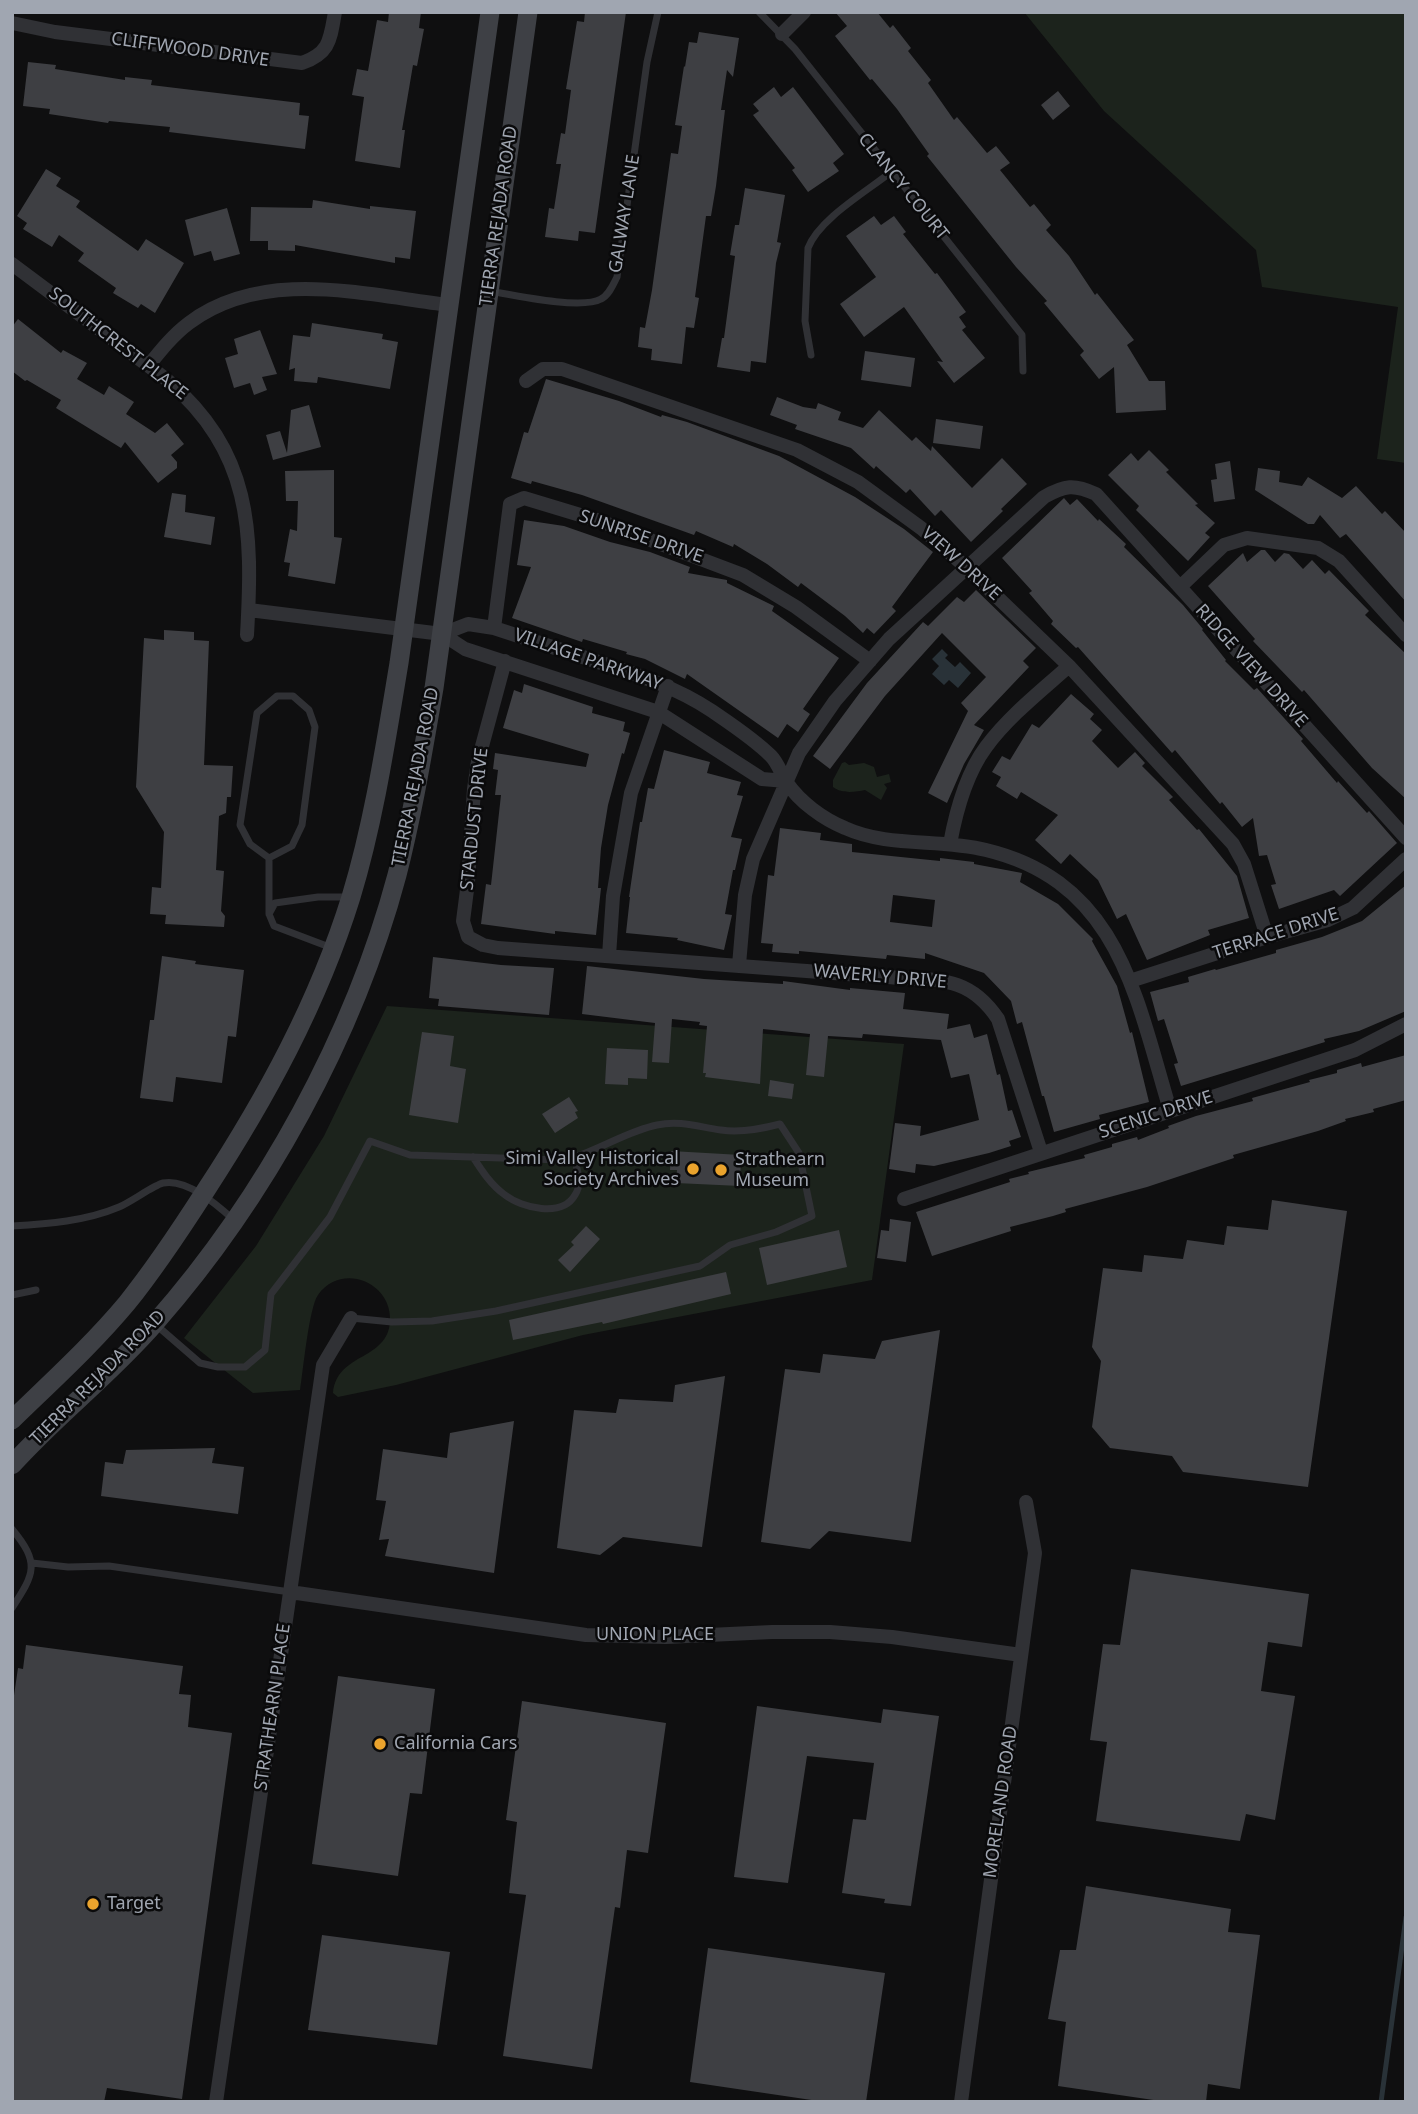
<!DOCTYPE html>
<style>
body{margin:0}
#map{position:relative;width:1418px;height:2114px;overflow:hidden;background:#0f0f10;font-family:"Noto Sans",sans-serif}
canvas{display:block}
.frame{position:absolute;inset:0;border:14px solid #a0a6b1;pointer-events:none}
</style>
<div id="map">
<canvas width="1418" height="2114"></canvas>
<div class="frame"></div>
</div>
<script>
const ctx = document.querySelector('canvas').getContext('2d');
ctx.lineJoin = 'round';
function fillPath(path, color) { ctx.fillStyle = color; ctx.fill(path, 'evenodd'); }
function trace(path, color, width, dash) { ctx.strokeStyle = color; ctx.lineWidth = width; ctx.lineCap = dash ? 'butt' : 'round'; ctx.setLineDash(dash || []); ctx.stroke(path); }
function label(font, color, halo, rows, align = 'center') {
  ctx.font = font + ' "Noto Sans",sans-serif'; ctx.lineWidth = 5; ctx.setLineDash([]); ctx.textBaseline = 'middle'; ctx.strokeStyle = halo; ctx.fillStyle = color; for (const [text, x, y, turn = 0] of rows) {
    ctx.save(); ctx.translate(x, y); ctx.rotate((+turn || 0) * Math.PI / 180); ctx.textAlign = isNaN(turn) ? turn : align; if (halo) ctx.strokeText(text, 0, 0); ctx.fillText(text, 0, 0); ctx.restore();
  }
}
fillPath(new Path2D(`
 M1024,12H1406V463L1377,459L1398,307L1262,287L1256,250L1104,111Z
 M845,762L849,765L864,763L874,767L877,777L889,774L891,782L884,784L887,788L881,800L865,790C855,792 842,794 833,787V780L842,763Z
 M387,1006L904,1044L872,1280L583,1335L396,1385L338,1397L333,1393C337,1352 388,1361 390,1321C392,1282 341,1262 318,1295C309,1307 303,1372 300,1390L253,1393L184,1338L256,1246L324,1136Z`), '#1c231c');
fillPath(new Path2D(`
 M942,649L948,655L945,658L955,667L960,662L971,673L958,688L949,680L944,685L932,674L939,666L932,659Z`), '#293238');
trace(new Path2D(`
 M1381,2102L1406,1917`), '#293238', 5);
fillPath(new Path2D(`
 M389,12H421L419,28L424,29L417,66L413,65L402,130H405L400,168L355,161L364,97L352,95L357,69L368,71L377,20L388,22Z
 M585,12H626L595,233L579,231L578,241L545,237L549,208L554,209L561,164H556L561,133L565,134L571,90L566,89L577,21L584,22Z
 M835,12H877L890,28L893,25L911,48L908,51L931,80L928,83L954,120L957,117L987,153L996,146L1010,163L1000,170L1030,207L1034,204L1051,225L1046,230L1069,256L1095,295L1097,293L1134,340L1127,345L1149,381H1165L1166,410L1116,413L1114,367L1099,379L1080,355L1084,351L1044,303L1047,301L1016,267L927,156L929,154L897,109L872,79L870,80L835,36L847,26Z
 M699,32L739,38L733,77L727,70L721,110H725L716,186L711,216H706L695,297L699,298L694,328L686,327L682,364L651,360L652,349L638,347L640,327L645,328L652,290L671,153L678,154L682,126L675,125L684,66L685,67L689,42L697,43Z
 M28,62L56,65L55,69L125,80V77L152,80L151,85L300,103L299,115L309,116L305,149L169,132L170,127L109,121L108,123L49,114L50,109L23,106Z
 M774,87L781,97L793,87L844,154L833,163L839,171L808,192L792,170L795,168L753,115L759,111L753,104Z
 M1058,91L1070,106L1053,120L1041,105Z
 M46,169L61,178L56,186L80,201L76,207L138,251L146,239L184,263L155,313L141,304L138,308L113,293L116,288L78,261L84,253L59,235L52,247L23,229L27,223L17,216Z
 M745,188L785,195L777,242L781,243L776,263L766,363L751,361L750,372L717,367L722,338H724L735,256L730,255L735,225H739Z
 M313,200L370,209V206L416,211L410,259L395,257V263L295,245V251L268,250V241H250L251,207L312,208Z
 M227,208L240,254L214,261L211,251L194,256L185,220Z
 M874,216L881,225L894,216L906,232L903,234L935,274L937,273L966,312L959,317L966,327L962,330L985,358L954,383L937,361L943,362L904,307L864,337L840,304L876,277L846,236Z
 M18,319L61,353L63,350L87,363L77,379L104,395L109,386L134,402L126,414L155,433L167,423L184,444L171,455L177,462V468L158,483L125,442L121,448L56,408L61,400L27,380L25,381L12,371V327Z
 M312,323L383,334L382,339L398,342L390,389L318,377L317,383L294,381L295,368L289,370L293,335L310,337Z
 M260,330L277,374L262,377L267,390L254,395L250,383L234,388L225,358L238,354L234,339Z
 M865,351L915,358L911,387L861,380Z
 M546,379L619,401L661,417L662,415L687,422L779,456L855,497L904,529L933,552L892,607L896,611L874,634L867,628L863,633L845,616L801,583L798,587L767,564L734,544L733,547L696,531L694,535L582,495L532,481L531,484L511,478L524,432L528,433Z
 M777,397L803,407L816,409L818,403L841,412L838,420L863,428L879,410L912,441L916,437L931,451L932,446L972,488L1002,458L1027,484L1001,509L1003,511L971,542L941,510L935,516L910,489L906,493L876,466L874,469L851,448L795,429L797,425L770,415Z
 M309,405L321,447L273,460L266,435L280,431L287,453L291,410Z
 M936,419L983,426L980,449L933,443Z
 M1149,450L1169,470L1166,472L1198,504L1195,505L1215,523L1205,533L1210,537L1188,561L1136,510L1139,506L1108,475L1131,453L1138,461Z
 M1230,461L1235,499L1214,502L1211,480L1217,479L1215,464Z
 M1258,468L1280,471L1279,482L1302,486L1308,477L1342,498L1356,486L1382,514L1385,511L1406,533V602L1346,534L1340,538L1320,515L1314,524H1308L1255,490Z
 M334,470V537L342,538L335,584L288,576L290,563L284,562L290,529L297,531L298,501H286L285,471Z
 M172,493L186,495L185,512L215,517L211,545L164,537Z
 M1064,498L1070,505L1077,499L1098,521L1099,519L1126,544L1124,547L1183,605L1203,629L1202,630L1226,660L1225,661L1254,690L1257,688L1303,739L1301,741L1337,783L1338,781L1367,813L1369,811L1397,843L1340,896L1334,890L1279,909L1271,885L1276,884L1267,855L1259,856L1253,818L1242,827L1222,802L1220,804L1175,750L1172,753L1078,647L1076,648L1051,624L1053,621L1029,593L1032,591L1002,558Z
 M524,520L564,526L610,542L650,552L690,567L688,573L727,580V583L774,606L772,611L839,658L803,709L810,714L798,732L787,724L778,738L687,674L685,679L645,659L626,654L627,652L583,639L582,642L512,618L531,567L517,565Z
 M1261,550H1265L1275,562L1284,553L1289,554L1303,569L1312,560L1325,574L1329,570L1369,611L1365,615L1406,654V799L1372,768L1304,690L1302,692L1253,641L1255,639L1208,586L1243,553L1247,562Z
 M976,590L1036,648L1023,661L1029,667L974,725L984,730L964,764L947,803L928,793L968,711L961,703L986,677L942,633L885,696L830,769L813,756L867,683L923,622L928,626L957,597L964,602Z
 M164,630L194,632V640L209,641L204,765L233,766L231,797H227L226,813L219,816L216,870L224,871L221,911L225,916L224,927L165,924L166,915L150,914L152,887L161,888L164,832L136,787L144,638L164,640Z
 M524,684L593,707L592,713L625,722L623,731L630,733L624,754L622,753L608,805L601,848L598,888H601L596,935L555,931V934L481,924L486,884L491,885L501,795H495L498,770L493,769L495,753L586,767L589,754L503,728L514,690L522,693Z
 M1071,694L1094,714L1090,719L1102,730L1092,741L1118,768L1135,752L1145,763L1142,766L1173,797L1169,800L1197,830L1199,829L1237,876L1249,918L1208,930L1210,935L1147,960L1126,914L1117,919L1098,880L1070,854L1061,864L1035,840L1058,815L1021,792L1017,799L996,786L1001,777L992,772L1002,756L1010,760L1032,724L1039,728Z
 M664,750L710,762L707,773L741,782L737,795L743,796L731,837L742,839L735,870H733L725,914L732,915L724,950L677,940L678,938L626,933L630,897H629L640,822H642L648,788L654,789Z
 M780,828L821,833L820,840L852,844V852L940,861V858L974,862V864L1022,873L1020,882L1058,904L1093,939L1092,941L1117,986L1130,1033L1132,1032L1149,1102L1099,1115L1100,1119L1054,1132L1044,1096H1042L1022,1022L1017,1024L1011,1001L984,973L925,953V959L887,955L886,959L799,951V954L772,952L773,944L761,943L768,875L774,876ZM893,895L935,900L932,927L890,922Z
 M1406,885V1011L1359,1031L1324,1039L1325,1042L1181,1086L1174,1064L1178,1063L1164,1019L1158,1021L1150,992L1189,982L1188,977L1215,969L1216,970L1276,953V950L1322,937L1362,921Z
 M162,956L196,961L195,964L244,970L236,1037L228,1036L222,1083L176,1077L173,1102L140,1098L150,1020H154Z
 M433,957L501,965L554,968L549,1015L438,1006L439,999L429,998Z
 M587,966L704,979L783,984V981L850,990V988L905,993L903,1009L949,1014L947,1029L970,1024L974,1038L987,1034L997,1075L1000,1074L1008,1111L1012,1110L1021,1137L1009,1141L1011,1146L989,1153L934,1166L916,1164L915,1173L889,1169L895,1123L921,1126L920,1136L979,1120L969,1074L951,1078L941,1040L863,1034L862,1038L828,1036L824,1077L806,1075L810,1034L763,1029L760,1084L705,1077L706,1073H703L707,1026L699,1025L700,1022L672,1019L669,1063L652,1062L655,1023L582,1014Z
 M422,1032L454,1036L450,1066L466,1069L458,1123L409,1115Z
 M607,1048L648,1050L647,1079L628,1078V1085L605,1084Z
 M1406,1055V1100L1373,1109L1374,1112L1345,1119L1346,1121L1318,1131L1233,1155L1234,1158L1147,1187L1065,1209L1066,1212L1053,1216L1010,1227L1011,1231L932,1256L916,1212L1010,1182L1009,1179L1029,1174L1028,1172L1085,1158L1084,1155L1112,1147V1144L1137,1137L1138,1140L1169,1128L1168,1126L1196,1116L1253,1101L1252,1098L1310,1082L1309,1080L1337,1073V1070L1361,1063L1362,1067Z
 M770,1080L794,1084L792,1099L768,1096Z
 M569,1097L578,1111L575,1112L578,1118L555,1133L542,1114Z
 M671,1151L741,1155L740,1186L676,1183L677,1170H670Z
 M1272,1200L1347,1211L1308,1487L1183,1472L1172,1456L1110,1448L1092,1427L1101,1361L1092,1347L1103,1268L1142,1272L1144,1255L1183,1259L1187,1240L1224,1245L1227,1226L1268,1230Z
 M890,1219L911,1222L906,1262L877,1258L881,1230L889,1231Z
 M586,1226L600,1239L570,1272L558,1260L574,1245L571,1242Z
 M839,1230L847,1267L767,1285L759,1248Z
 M726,1272L731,1294L603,1324L602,1322L513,1340L509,1320Z
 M940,1330L911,1542L829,1531L810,1549L761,1542L785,1369L820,1373L823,1354L875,1359L882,1341Z
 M725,1376L702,1547L623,1537L600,1555L557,1548L574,1410L616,1413L619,1399L673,1402L675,1385Z
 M514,1421L494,1573L385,1556L389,1539L379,1540L386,1501L376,1500L383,1449L447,1458L450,1433Z
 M215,1448L212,1463L244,1467L238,1514L101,1496L105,1462L123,1464L126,1450Z
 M1131,1569L1309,1594L1302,1647L1268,1642L1261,1691L1295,1696L1275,1820L1246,1814L1240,1841L1096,1821L1107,1742L1090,1740L1103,1644L1120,1645Z
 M26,1645L183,1666L179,1694L191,1695L188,1727L232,1733L182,2099L107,2088L104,2102H12V1709L18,1668L23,1669Z
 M338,1676L435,1689L422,1794L410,1793L398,1876L312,1864Z
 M522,1701L666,1723L648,1853L627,1850L620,1908L615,1907L592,2069L503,2056L526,1895L509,1893L517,1822L506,1820Z
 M757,1706L881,1723L883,1709L939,1716L911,1906L884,1903L885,1899L842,1893L853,1819L866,1820L874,1763L807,1756L788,1883L734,1877Z
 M1086,1886L1231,1909L1228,1932L1260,1935L1240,2089L1208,2084L1206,2102H1167L1058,2086L1066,2022L1048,2019L1060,1950H1076Z
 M322,1935L450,1952L437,2045L308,2030Z
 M708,1948L885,1973L866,2102H825L690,2082Z`), '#3e3f43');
trace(new Path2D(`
 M759,12L795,49L1022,335L1023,371
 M489,291C513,295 581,310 601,299C609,295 613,285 617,277L647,62L658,12
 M811,355L805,321L808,248C819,219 866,192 891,172
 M269,858L250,844L240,825L257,713L277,696H293L309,710L315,727L302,825L292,846L269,858V914
 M332,948L274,926L269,914L275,903L318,897H350
 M473,1157C482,1171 491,1185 505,1195C522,1208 562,1218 575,1195C583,1183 577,1170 574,1157
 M12,1226C48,1224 86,1221 119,1207C131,1202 154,1185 163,1183C187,1178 217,1205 234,1220
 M12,1295L36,1290
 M155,1324L200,1363L218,1367H245L265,1350L271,1294L330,1217L370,1141L410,1155L561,1160C595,1154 623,1132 657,1125C680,1120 699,1127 721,1130C741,1133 761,1129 780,1124L799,1153L812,1216L776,1232L730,1245L700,1266L496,1311L432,1321L392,1322L351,1318
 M12,1529C40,1563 35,1573 12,1608
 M32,1563L68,1567L109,1566L290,1592`), '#303135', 7);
trace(new Path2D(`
 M12,23L55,32L302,63C330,53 330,40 335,12
 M782,34L804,12
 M12,264L166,379C252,452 253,530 247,635
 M149,365C161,350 173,335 189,323C264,267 364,295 449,305
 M526,381L543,369H562L797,450L858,482L921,528L967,568L1069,666L1233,844L1244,864L1267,937
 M1180,587L1224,545L1247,538L1318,548L1339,561L1406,635
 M249,610L442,634L465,649L658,712L762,779L786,781
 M494,628L510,504L524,498L600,521L743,575L796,607L870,661
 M442,634L468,624L494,628C528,639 562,650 595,661C636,674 676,687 712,711C731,724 754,739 771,756C778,763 781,774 787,783C800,802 823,819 845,828C889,848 939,838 986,850C1119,882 1136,997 1170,1110
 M505,661L478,761L474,789L468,882L463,921L468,937L483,945L498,948L887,977C936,981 968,974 998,1019L1041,1152
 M950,844C956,811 966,774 986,747C1009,716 1041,691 1069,666
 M609,956L613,896L631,793L668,686
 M739,965L745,895L753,859L799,753L835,701L889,639L1044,497C1065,485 1074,484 1096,494L1406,838
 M1130,981L1267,937L1328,920L1353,908L1406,859
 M904,1199L1355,1050L1406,1024
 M290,1592L586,1635L666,1637L772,1632H830L892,1637L1021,1655
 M216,2102L323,1365L351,1318
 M961,2102L1035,1553L1026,1502`), '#303135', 14);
trace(new Path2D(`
 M12,1420C51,1382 92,1345 127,1303C156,1267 181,1229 206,1190C266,1098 318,1003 351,897C374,821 386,741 399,663L490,12
 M12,1465C57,1415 111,1374 155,1323C265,1198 354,1036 397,875C413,813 423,751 434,688L528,12`), '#3e4045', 19);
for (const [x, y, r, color] of [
 [693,1169,7,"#eaa32d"],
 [721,1170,7,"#eaa32d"],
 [380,1744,7,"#eaa32d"],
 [93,1904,7,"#eaa32d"]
]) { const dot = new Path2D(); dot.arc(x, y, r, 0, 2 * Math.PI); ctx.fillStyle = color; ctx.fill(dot); trace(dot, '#0a0a0b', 2.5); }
label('18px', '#a0a6b1', '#0a0a0b', [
 ["CLIFFWOOD DRIVE",190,50,8],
 ["CLANCY COURT",903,187,51],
 ["GALWAY LANE",625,214,-81],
 ["TIERRA REJADA ROAD",499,216,-82],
 ["SOUTHCREST PLACE",118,344,38],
 ["SUNRISE DRIVE",641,537,19],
 ["VIEW DRIVE",961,564,42],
 ["VILLAGE PARKWAY",588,660,19],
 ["RIDGE VIEW DRIVE",1251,666,48],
 ["TIERRA REJADA ROAD",416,777,-79],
 ["STARDUST DRIVE",475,819,-84],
 ["TERRACE DRIVE",1276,934,-18],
 ["WAVERLY DRIVE",880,977,5],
 ["SCENIC DRIVE",1156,1115,-18],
 ["TIERRA REJADA ROAD",98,1378,-45],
 ["UNION PLACE",655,1635],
 ["STRATHEARN PLACE",273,1707,-82],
 ["MORELAND ROAD",1001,1802,-82]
]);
label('18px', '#a0a6b1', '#0a0a0b', [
 ["Simi Valley Historical",679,1159,"right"],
 ["Society Archives",679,1180,"right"],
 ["Strathearn",735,1160],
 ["Museum",735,1181],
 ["California Cars",394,1744],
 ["Target",107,1904]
], 'left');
</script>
